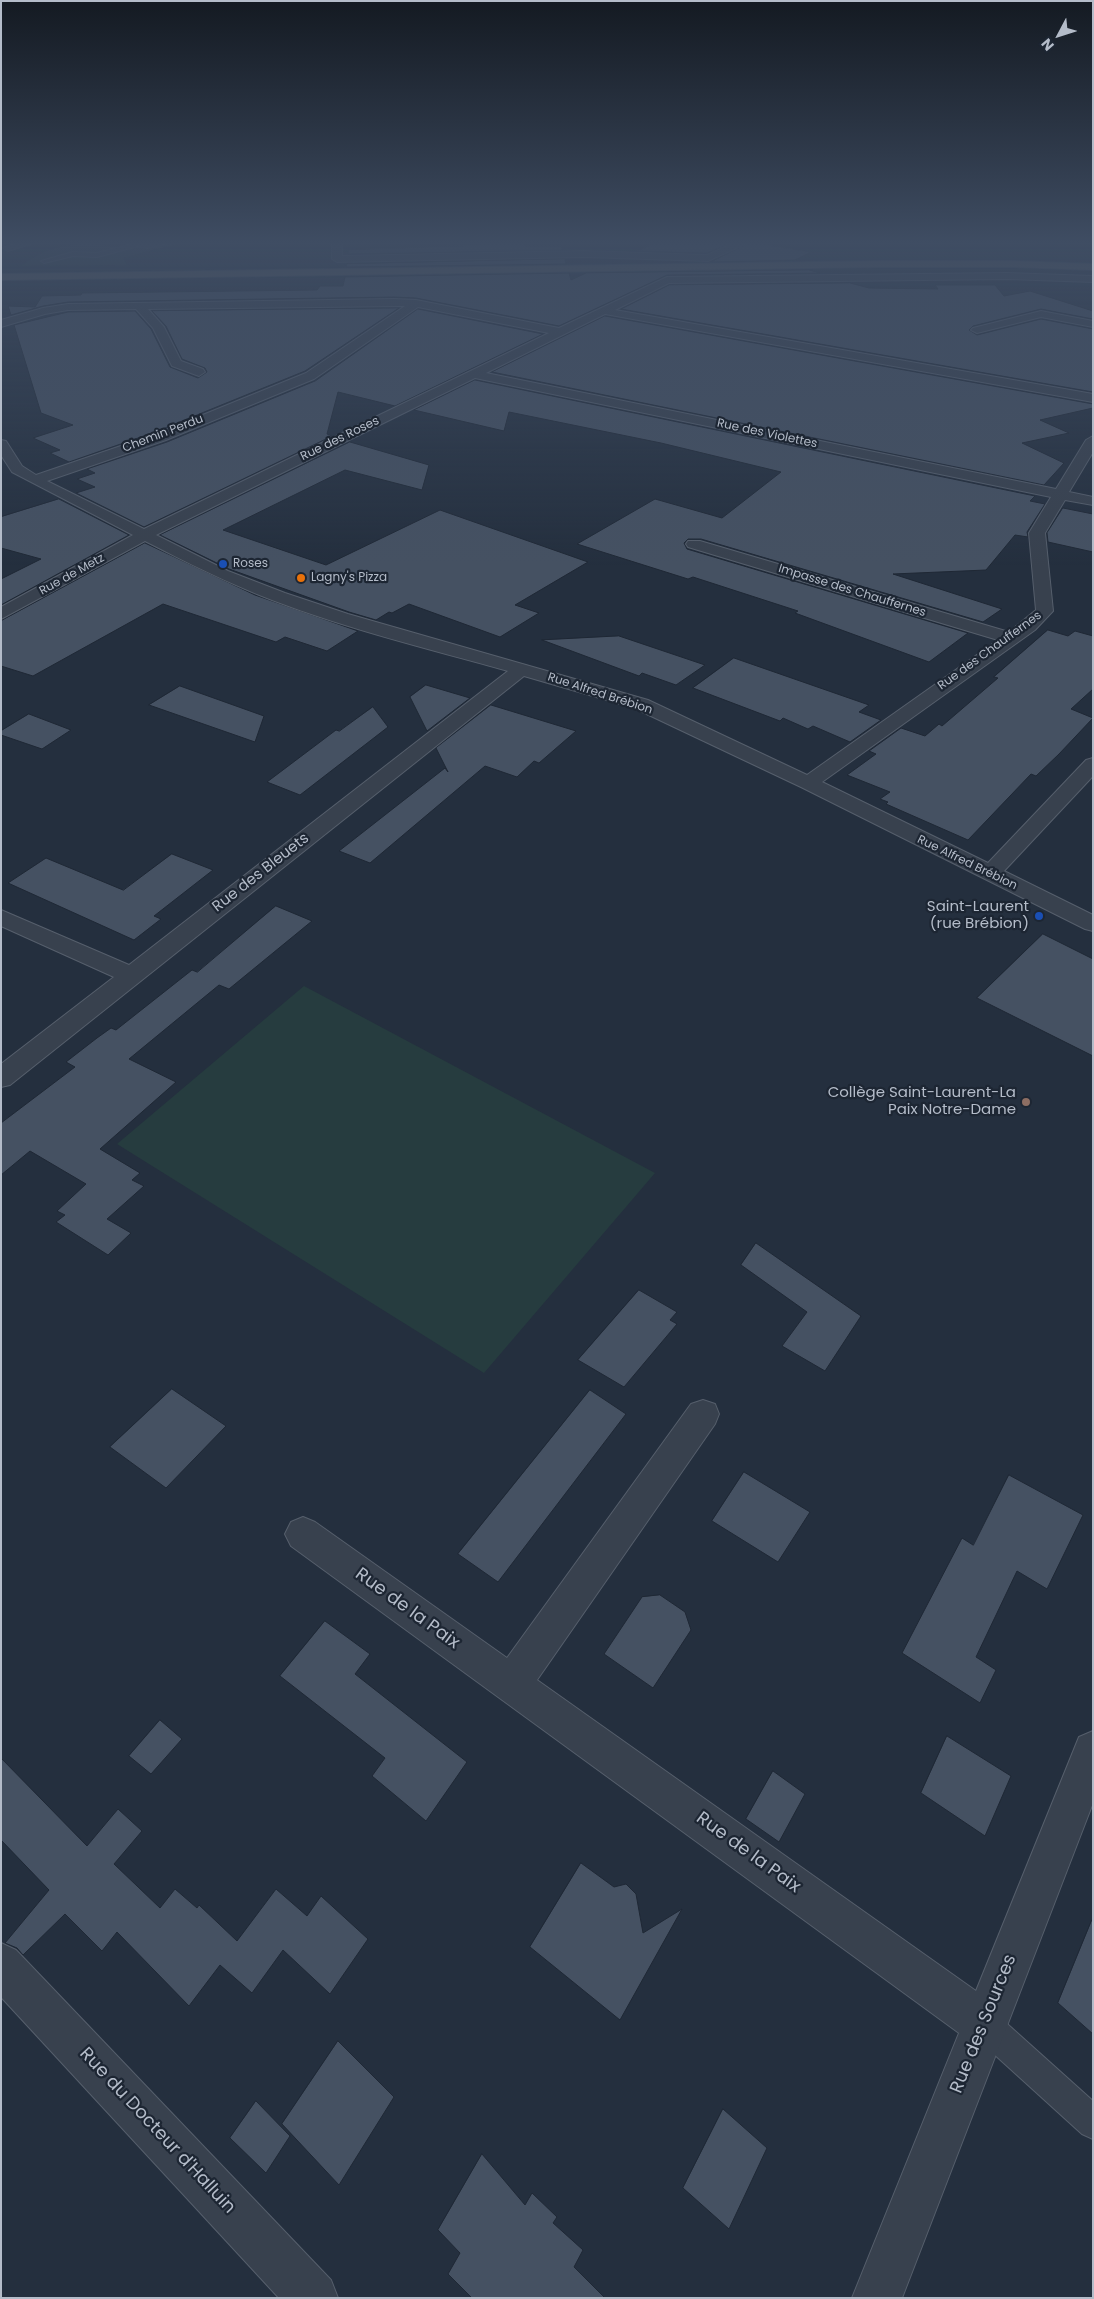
<!DOCTYPE html>
<meta charset="utf-8">
<style>
body{margin:0}
#map{position:relative;width:1094px;height:2299px;overflow:hidden;background:#242f3e;font-family:Poppins,sans-serif}
canvas{display:block}
.frame{position:absolute;inset:0;border:2px solid #b4bcc9;pointer-events:none}
.north{position:absolute;left:1034px;top:10px;width:50px;height:50px;-webkit-text-stroke:4px #1d2633;paint-order:stroke;rotate:230deg;font-size:14px;font-weight:700;line-height:20px;text-align:center;color:#b4bcc9}
.north::after{content:'';display:block;margin:auto;width:18px;height:22px;background:#b4bcc9;clip-path:polygon(50% 0,100% 100%,50% 72%,0 100%)}
</style>
<div id="map">
<canvas width="1094" height="2299"></canvas>
<div class="frame"></div>
<div class="north">N</div>
</div>
<script>
const ctx = document.querySelector('canvas').getContext('2d');
ctx.lineJoin = 'round';
function fillPath(path, color) { ctx.fillStyle = color; ctx.fill(path, 'evenodd'); }
function trace(path, color, width, dash) { ctx.strokeStyle = color; ctx.lineWidth = width; ctx.lineCap = dash ? 'butt' : 'round'; ctx.setLineDash(dash || []); ctx.stroke(path); }
function label(font, color, halo, rows, align = 'center') {
  ctx.font = font + ' Poppins,sans-serif'; ctx.lineWidth = 4.5; ctx.setLineDash([]); ctx.textBaseline = 'middle'; ctx.strokeStyle = halo; ctx.fillStyle = color; for (const [text, x, y, turn = 0] of rows) {
    ctx.save(); ctx.translate(x, y); ctx.rotate((+turn || 0) * Math.PI / 180); ctx.textAlign = isNaN(turn) ? turn : align; if (halo) ctx.strokeText(text, 0, 0); ctx.fillText(text, 0, 0); ctx.restore();
  }
}
fillPath(new Path2D(`
 M88,244L118,247L124,246L123,244H176L123,258L127,265L22,266C40,249 65,245 88,244Z
 M304,986L655,1173L484,1373L117,1144Z`), '#263c3f');
const building = new Path2D(`
 M525,244V246H561L562,250L348,254L349,250Z
 M654,244H728L707,253L637,251Z
 M747,244H760L811,252L795,260L711,262Z
 M565,259L566,264L346,267L347,264Z
 M809,270L820,273L667,275L559,326L416,298L394,297L68,302L43,306L11,315L8,306L35,307L42,296L81,295L82,293L317,290L320,286H343L345,277L569,273L571,280L586,273Z
 M850,283L869,288L938,289L935,285H995L1004,296L1030,291L1093,311V319L1041,309L973,326L969,330L977,335L1041,319L1093,329V392L621,309L669,285Z
 M399,308L305,371L155,432L69,462L50,453L60,450L33,438L73,425L41,413L14,325L68,312L135,311L151,329L170,367L198,378L207,372L205,368L182,359L166,326L152,311Z
 M418,309L543,334L395,406L338,392L327,434L332,436L144,527L76,493L95,487L77,479L95,473L87,469L167,442L315,381Z
 M605,316L1093,404V408L1040,420L1069,433L1022,443L1064,463L1044,485L492,372Z
 M475,380L1035,496L1030,501L1045,504L1027,532L1028,537L1015,535L986,570L893,574L1002,609L983,622L701,539H688L684,543L687,549L968,633L929,662L795,613L798,611L693,577L688,579L577,544L655,499L722,518L781,472L661,443L509,412L504,431L414,410Z
 M350,442L429,465L422,490L345,470L223,530L326,565L440,510L588,562L515,605L539,613L500,637L409,604L392,613L389,612L376,620L349,612L229,569L160,535Z
 M59,499L129,535L1,605V579L41,559L1,548V517Z
 M1063,508L1093,514V552L1048,542L1047,533Z
 M145,543L255,595L358,631L327,651L285,637L276,642L163,604L33,676L1,666V621Z
 M1048,630L1068,636L1075,631L1093,636V689L1071,709L1093,718L1059,754L1036,776L1031,774L968,840L886,804L888,802L880,799L890,792L847,775L876,754L869,751L901,728L925,736L939,724L942,726L998,678L994,677Z
 M619,636L705,665L676,685L642,673L639,676L542,640Z
 M734,658L869,705L859,712L881,720L850,742L813,726L808,729L783,718L780,721L693,688Z
 M426,685L470,698L427,731L410,697Z
 M180,686L264,716L255,742L149,705Z
 M491,705L576,731L539,763L534,761L517,777L485,766L370,863L339,851L445,768L448,772L436,748Z
 M373,707L388,727L300,795L267,782L336,730L339,731Z
 M29,714L71,730L42,749L1,735V731Z
 M172,854L213,870L154,916L161,919L134,940L8,883L46,858L123,890Z
 M276,906L312,921L229,989L219,985L129,1059L176,1082L100,1149L140,1173L132,1180L144,1186L107,1219L131,1233L108,1255L56,1222L65,1215L57,1211L86,1184L30,1151L1,1175V1123L75,1067L66,1062L97,1038L111,1028L116,1030L192,970L197,972Z
 M1043,934L1093,959V1056L977,998Z
 M756,1243L861,1316L825,1371L782,1346L807,1312L741,1265Z
 M639,1290L677,1312L670,1320L677,1324L624,1387L578,1360Z
 M172,1389L226,1426L166,1488L110,1447Z
 M590,1390L626,1414L498,1582L458,1554Z
 M744,1472L810,1512L778,1562L712,1521Z
 M1009,1475L1083,1515L1047,1589L1017,1571L976,1657L996,1670L980,1703L902,1653L962,1538L973,1545Z
 M660,1595L685,1612L691,1630L653,1688L604,1654L642,1597Z
 M325,1621L370,1654L355,1674L467,1762L426,1821L372,1776L385,1758L280,1676Z
 M160,1720L182,1739L151,1774L129,1756Z
 M947,1736L1011,1776L985,1836L921,1793Z
 M1,1758L87,1846L118,1809L142,1831L114,1864L160,1908L175,1889L197,1908L199,1905L237,1941L276,1889L307,1916L321,1896L368,1939L330,1994L283,1950L252,1993L220,1965L189,2006L117,1932L102,1951L65,1914L23,1955L17,1948L5,1943L49,1890L1,1840Z
 M773,1771L805,1794L779,1842L746,1819Z
 M581,1863L614,1887L626,1884L636,1894L643,1933L682,1909L620,2020L530,1947Z
 M1092,1920H1093V2034L1058,2003Z
 M338,2041L394,2097L339,2185L282,2124Z
 M256,2101L290,2136L266,2173L230,2138Z
 M723,2109L767,2148L729,2229L683,2188Z
 M482,2154L525,2205L532,2193L557,2217L553,2223L583,2250L574,2267L605,2298H472L448,2274L460,2253L438,2230Z`);
fillPath(building, '#455162');
trace(building, '#1f2835', 1);
const service = new Path2D(`
 M132,244H165L147,248L138,246L97,257L73,256L44,263L41,261L73,252L97,253Z
 M984,2009L995,2013L1093,2101V2139L1082,2134L973,2035L969,2024L973,2013Z`);
const minor = new Path2D(`
 M14,244H31L8,251L3,248Z
 M332,244H342V256L584,251L707,255L732,244H745L708,261L584,257L337,262L332,259Z
 M1007,273L1093,276V282L1007,279L669,283L615,310L1093,394V402L605,314L486,373L1056,489L1086,440L1093,436V452L1069,492L1093,497V505L1065,500L1045,533L1053,611L1035,630L822,782L988,863L1086,760L1093,758V776L1004,871L1093,915V931L1085,929L801,787L634,708L524,676L10,1085L1,1087V1064L114,977L1,926V910L129,965L508,671C429,649 348,629 272,600C228,583 186,562 145,541L1,619V607L133,535L12,472L1,455V440L6,441L22,466L36,475L156,434L306,373L405,306L148,309L164,327L181,361L203,369L205,372L199,376L172,366L153,328L136,309L68,310L45,314L1,327V320L43,308L68,304L394,299L416,300L559,328L667,277ZM418,307L549,333L144,529L47,481L166,440L314,379ZM475,378L1051,497L1029,533L1036,610L1009,632L700,541H688L686,544L688,547L998,640L807,775L648,700L348,614L285,593L228,571L156,535Z
 M1041,311L1093,321V327L1041,317L977,333L971,330L973,328Z
 M703,1400L715,1404L719,1414L715,1424L537,1680L976,1991L1079,1737L1093,1731V1803L902,2298H852L959,2033L291,1546L285,1534L291,1522L303,1517L315,1522L507,1658L691,1404Z
 M1,1943L16,1950L331,2280L338,2298H279L1,1997Z`);
const trunk = new Path2D(`
 M881,261H1014L1093,264V270L1014,267H881L1,280V274Z`);
trace(service, '#565f6c', 2);
trace(minor, '#565f6c', 2);
trace(trunk, '#434c59', 2);
fillPath(service, '#38414e');
fillPath(minor, '#38414e');
fillPath(trunk, '#656462');
const sky = ctx.createLinearGradient(0, 0, 0, 566);
sky.addColorStop(0, '#141a22');
sky.addColorStop(0.43, '#3f4d63');
sky.addColorStop(1, '#3f4d6300');
ctx.fillStyle = sky;
ctx.fillRect(0, 0, 1094, 566);
for (const [x, y, r, color] of [
 [223,564,5,"#1a4fb4"],
 [301,578,5,"#e8710a"],
 [1039,916,5,"#1a4fb4"],
 [1026,1102,5,"#8d6e63"]
]) { const dot = new Path2D(); dot.arc(x, y, r, 0, 2 * Math.PI); ctx.fillStyle = color; ctx.fill(dot); trace(dot, '#1d2633', 2); }
label('12px', '#b4bcc9', '#1d2633', [
 ["Chemin Perdu",163,434,-21],
 ["Rue des Violettes",767,434,12],
 ["Rue des Roses",340,439,-26],
 ["Rue de Metz",72,575,-29],
 ["Impasse des Chauffernes",852,591,17],
 ["Rue des Chauffernes",990,651,-36],
 ["Rue Alfred Brébion",600,694,18],
 ["Rue Alfred Brébion",967,863,26]
]);
label('12px', '#b4bcc9', '#1d2633', [
 ["Roses",233,564],
 ["Lagny's Pizza",311,578]
], 'left');
label('15px', '#b4bcc9', '#1d2633', [
 ["Rue des Bleuets",261,873,-38]
]);
label('15px', '#b4bcc9', '#1d2633', [
 ["Saint-Laurent",1029,907],
 ["(rue Brébion)",1029,924],
 ["Collège Saint-Laurent-La",1016,1093],
 ["Paix Notre-Dame",1016,1110]
], 'right');
label('18px', '#b4bcc9', '#1d2633', [
 ["Rue de la Paix",407,1609,36],
 ["Rue de la Paix",748,1853,36],
 ["Rue des Sources",984,2024,-68],
 ["Rue du Docteur d'Halluin",157,2131,47]
]);
</script>
